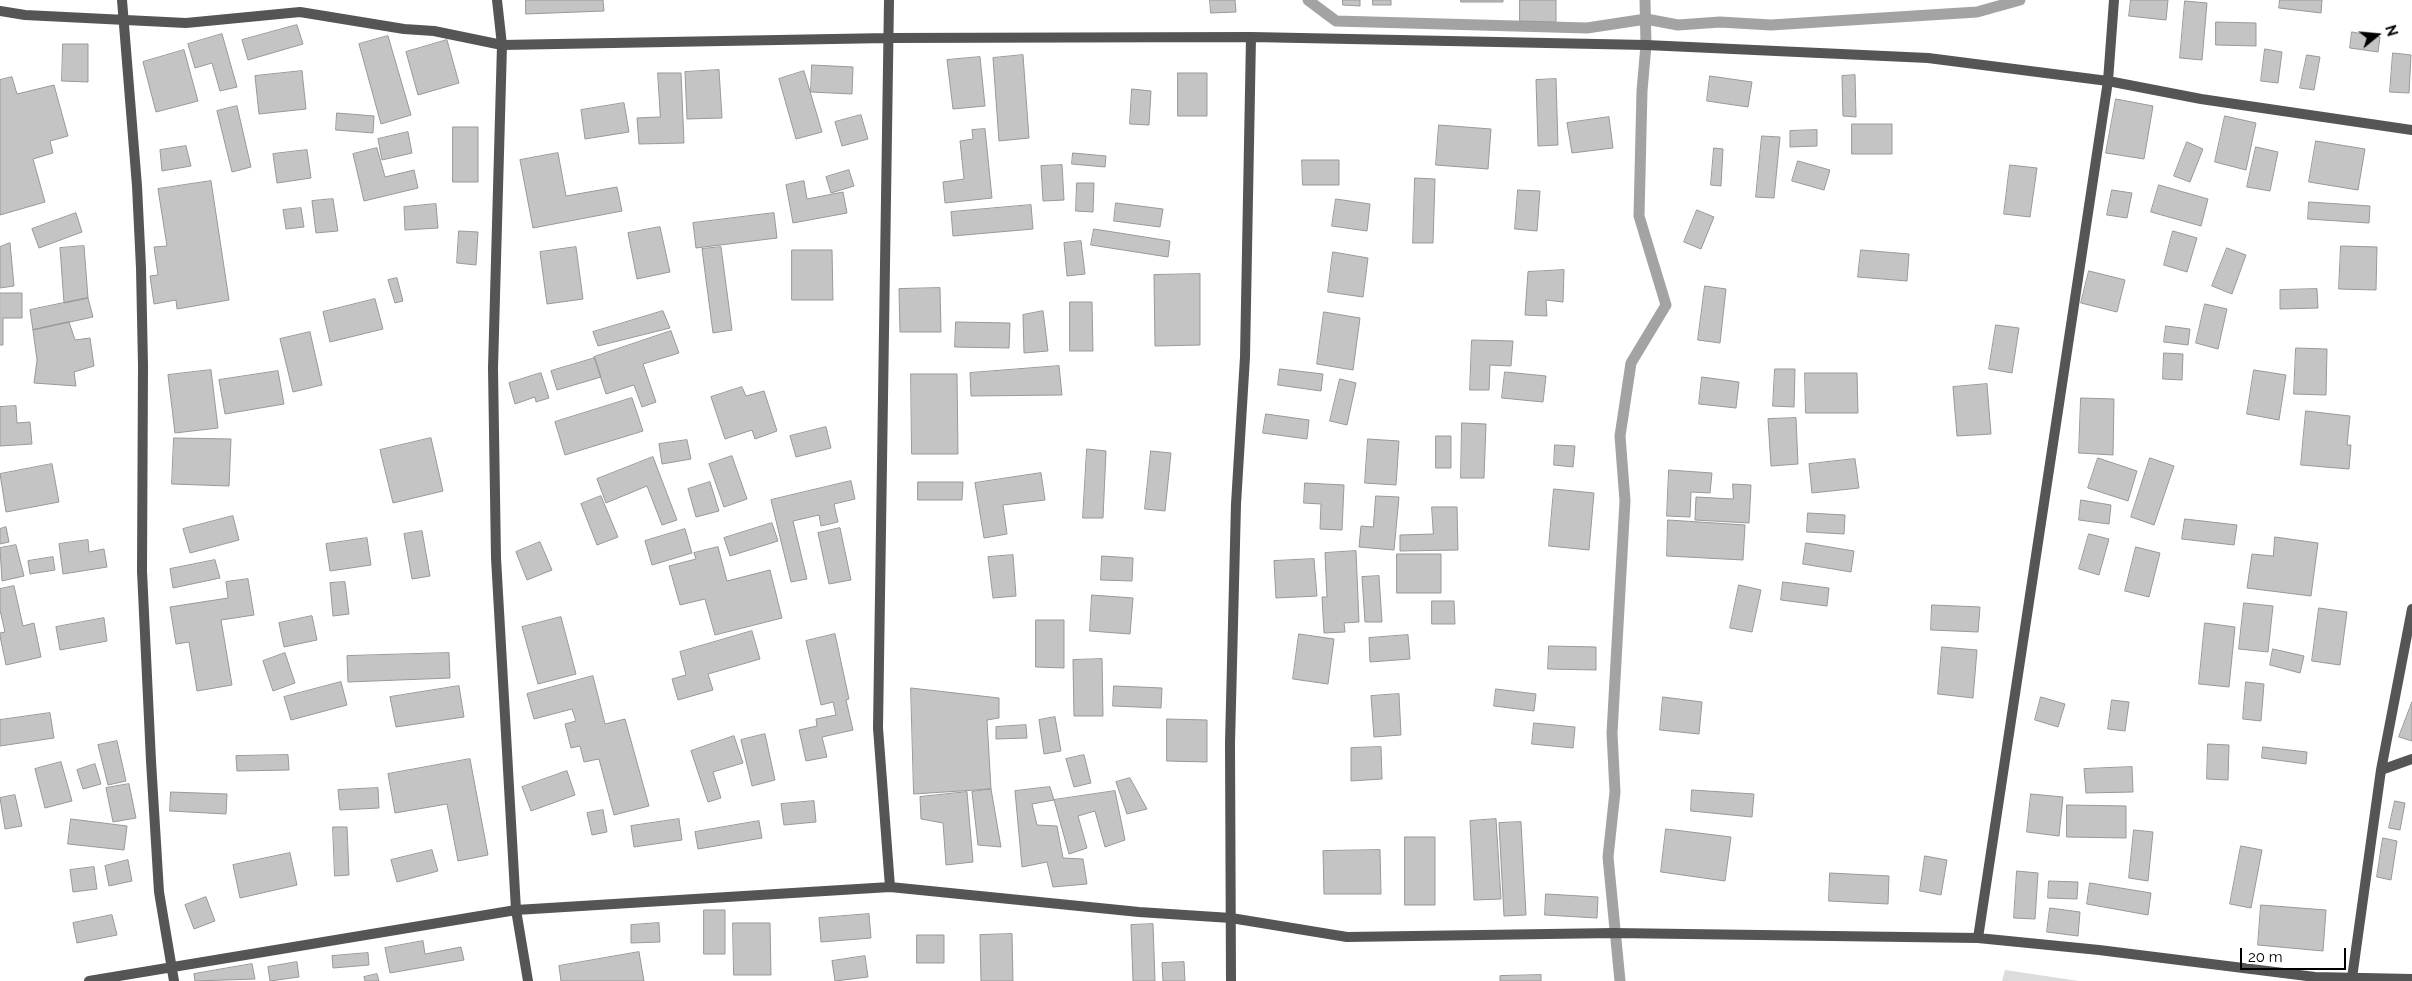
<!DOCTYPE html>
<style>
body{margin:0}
#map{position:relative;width:2412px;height:981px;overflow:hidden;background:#fff;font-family:Raleway,sans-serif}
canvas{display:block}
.north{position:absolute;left:2352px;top:10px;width:50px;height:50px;-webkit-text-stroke:4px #fff;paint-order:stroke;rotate:73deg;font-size:14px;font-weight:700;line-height:20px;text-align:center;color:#000}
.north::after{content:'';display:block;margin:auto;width:18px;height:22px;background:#000;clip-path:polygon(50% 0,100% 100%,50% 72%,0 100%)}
.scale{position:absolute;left:2240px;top:948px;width:106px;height:22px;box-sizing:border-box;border:2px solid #000;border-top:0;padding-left:6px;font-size:15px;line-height:18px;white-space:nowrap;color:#000;-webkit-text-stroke:4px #fff;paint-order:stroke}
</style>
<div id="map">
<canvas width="2412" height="981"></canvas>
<div class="north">N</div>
<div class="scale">20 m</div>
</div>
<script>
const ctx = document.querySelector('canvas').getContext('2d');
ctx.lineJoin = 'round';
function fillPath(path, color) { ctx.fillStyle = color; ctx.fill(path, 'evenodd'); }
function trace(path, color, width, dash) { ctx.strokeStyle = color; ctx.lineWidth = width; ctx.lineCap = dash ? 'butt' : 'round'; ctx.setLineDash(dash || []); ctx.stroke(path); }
fillPath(new Path2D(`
 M2005,970L2079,981H2002Z`), '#dcdcdc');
trace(new Path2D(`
 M1308,0L1336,21L1587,28L1646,19L1678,25L1720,22L1771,25L1977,12L2020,0
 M1620,981L1608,857L1615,792L1612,733L1625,501L1620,436L1631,363L1666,305L1639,216L1642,91L1646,45L1645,0`), '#a3a3a3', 11);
const building = new Path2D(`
 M526,0H603L604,11L526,14Z
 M1210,0H1235L1236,12L1211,13Z
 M1343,0H1360V6L1343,5Z
 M1373,0H1391V5H1373Z
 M1461,0H1503V2H1461Z
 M1520,0H1556V22L1520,21Z
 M2131,0H2168L2166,20L2129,16Z
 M2280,0H2322L2321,13L2279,8Z
 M2185,1L2207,3L2202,60L2180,58Z
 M2216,22L2256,23V46L2216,45Z
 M297,25L303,44L248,60L242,40Z
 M2352,32L2380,37L2378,52L2350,48Z
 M222,34L237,87L220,91L212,63L195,68L188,44Z
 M388,36L411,115L381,124L359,44Z
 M447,40L459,83L418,95L406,52Z
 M63,44H88V82L62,81Z
 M2265,49L2282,52L2278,83L2261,81Z
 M184,50L198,101L156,112L143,62Z
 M2393,53L2411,55L2409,93L2390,92Z
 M1023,55L1029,138L999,141L993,58Z
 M2307,55L2320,57L2314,90L2300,88Z
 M980,57L985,106L953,109L947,60Z
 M812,65L853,67L852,94L811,92Z
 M719,70L722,118L687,119L685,72Z
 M302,71L306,109L259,114L255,76Z
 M804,71L822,132L796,139L779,79Z
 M658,73H681L684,143L639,144L637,118L660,117Z
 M1178,73H1207V116H1178Z
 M1855,75L1856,117L1843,116L1842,76Z
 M1710,76L1752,82L1748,107L1707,101Z
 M12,77L17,94L54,85L68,136L50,141L53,153L33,159L45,202L0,215V80Z
 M1556,79L1558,145L1538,146L1536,80Z
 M1132,89L1151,91L1149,125L1130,124Z
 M2116,99L2153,106L2144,159L2106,153Z
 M624,103L629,132L585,139L581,110Z
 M237,106L251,167L232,172L217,111Z
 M337,113L374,116L373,133L336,130Z
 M861,115L868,139L842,146L835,122Z
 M2225,116L2256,123L2246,170L2215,162Z
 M1609,117L1613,148L1572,153L1567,123Z
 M1852,124H1892V154H1852Z
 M1439,125L1491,129L1488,169L1436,165Z
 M453,127H478V182H453Z
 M985,129L992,198L945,203L943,182L964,179L960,141L973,139L972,130Z
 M1817,130V146L1790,147V131Z
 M408,132L412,153L382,160L378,139Z
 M1762,136L1780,137L1774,198L1756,197Z
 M2316,141L2365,149L2358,190L2309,182Z
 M2187,142L2203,149L2190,182L2174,176Z
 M186,146L191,166L162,171L160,150Z
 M2256,147L2278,152L2270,191L2247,187Z
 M377,148L385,177L414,170L418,188L364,201L353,154Z
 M1714,148L1723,149L1721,186L1711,185Z
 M307,150L311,178L277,183L273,154Z
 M558,153L566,196L617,187L622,211L533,228L520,160Z
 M1073,153L1106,156L1105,167L1072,164Z
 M1302,160H1339V185H1303Z
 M1798,161L1830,170L1824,190L1792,181Z
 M1062,165L1064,200L1043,201L1041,166Z
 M2010,165L2037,168L2030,217L2004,214Z
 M849,170L854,186L831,193L826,177Z
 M1415,178L1435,179L1433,243H1413Z
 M211,181L229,300L177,309L176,300L154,304L150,276L158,275L154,247L167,246L158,189Z
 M804,181L807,199L843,192L847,213L793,223L786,185Z
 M1077,183H1094L1093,212L1076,211Z
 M2159,185L2208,199L2201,226L2151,212Z
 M1518,190L1540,191L1537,231L1515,229Z
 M2112,190L2132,193L2127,218L2107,215Z
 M333,199L338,231L316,233L312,201Z
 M1336,199L1370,204L1367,231L1332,226Z
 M2309,202L2370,206L2369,223L2308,219Z
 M1116,203L1163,209L1160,227L1114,221Z
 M436,204L438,228L405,230L404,207Z
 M1031,205L1033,229L953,236L951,212Z
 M301,208L304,227L286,229L283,210Z
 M1697,210L1714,217L1701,249L1684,242Z
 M76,213L82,232L39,248L32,229Z
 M774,213L777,238L696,248L693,223Z
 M660,227L670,272L637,279L628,233Z
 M1094,229L1170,241L1168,257L1091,245Z
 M459,231L478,232L476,265L457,263Z
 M2173,231L2197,238L2187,272L2164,265Z
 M1081,241L1085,274L1067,276L1064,243Z
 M10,243L14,286L0,288V247Z
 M84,246L88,298L64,303L60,248Z
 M2341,246L2377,247L2376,290L2339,289Z
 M576,247L583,299L547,304L540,252Z
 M721,247L732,330L713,333L702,249Z
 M2227,248L2246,255L2232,294L2212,286Z
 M792,250H832L833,300H792Z
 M1861,250L1909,254L1907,281L1858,277Z
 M1333,252L1368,258L1363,297L1328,292Z
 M1564,270L1563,302L1546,300L1547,316L1525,315L1528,272Z
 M2089,271L2125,280L2117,312L2081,303Z
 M1200,274V345L1155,346L1154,275Z
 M397,278L403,301L395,303L388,280Z
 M1705,286L1726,289L1720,343L1698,340Z
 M940,288L941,332H900L899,289Z
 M2317,289L2318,308L2280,309V290Z
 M0,293H22V318H3V345H0Z
 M88,298L93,317L33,330L30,310Z
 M375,299L383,329L330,342L323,312Z
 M1070,302H1092L1093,351H1070Z
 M2205,304L2227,309L2218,349L2196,343Z
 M663,311L670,328L598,346L593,332Z
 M1043,311L1048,351L1024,353L1023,315Z
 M1324,312L1360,318L1353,370L1317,364Z
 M69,322L75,340L90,338L94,366L74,372L76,386L34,383L37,360L33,330Z
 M956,322L1010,323L1009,348L955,347Z
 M1996,325L2019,328L2012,373L1989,369Z
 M2166,326L2190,329L2188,345L2164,342Z
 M671,331L679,353L643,364L656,402L642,407L634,385L606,394L594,357Z
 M310,332L322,385L293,392L280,339Z
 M1472,340L1513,341L1511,366L1490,365L1489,390H1470Z
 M2296,348L2327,349L2326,395L2294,394Z
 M2164,353L2183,354L2182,380L2163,379Z
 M595,358L601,377L557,390L551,371Z
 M1059,366L1062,395L971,396L970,373Z
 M1280,369L1323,374L1321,391L1278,385Z
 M1775,369H1795L1794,407L1773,406Z
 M211,370L218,428L175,433L168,375Z
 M2254,370L2286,375L2279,420L2247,414Z
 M278,371L284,404L225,414L219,380Z
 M1505,372L1546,376L1543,402L1502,398Z
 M541,373L549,398L536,402L535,397L515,404L509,383Z
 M1805,373H1857L1858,413H1806Z
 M911,374H957L958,454H912Z
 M1702,377L1739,382L1736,408L1699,404Z
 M1340,379L1356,383L1347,425L1330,421Z
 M1987,384L1991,434L1957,436L1953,387Z
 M742,387L746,396L764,391L777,431L755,439L752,430L725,439L711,397Z
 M632,398L643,431L565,455L555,422Z
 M2081,398L2114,399L2113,455L2079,453Z
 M16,406L17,423L30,422L32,444L0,446V407Z
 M2306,411L2350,416L2347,445H2351L2349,469L2301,465Z
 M1266,414L1309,420L1307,439L1263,433Z
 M1796,418L1798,464L1771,466L1768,419Z
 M1462,423L1486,424L1484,478H1461Z
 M826,427L831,448L796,457L790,436Z
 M1436,436H1451V468H1436Z
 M174,438L231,439L229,486L172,484Z
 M431,438L443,491L393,503L380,450Z
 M1368,439L1399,441L1396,485L1365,483Z
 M687,440L691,459L662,464L659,444Z
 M1555,445L1575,446L1573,467L1554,465Z
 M1087,449L1106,451L1103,518H1083Z
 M1151,451L1171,453L1165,511L1145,509Z
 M732,456L747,499L724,507L709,464Z
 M653,457L677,520L662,525L647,486L606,503L597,479Z
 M2098,458L2137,471L2128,501L2088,488Z
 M2150,458L2174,466L2154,525L2131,517Z
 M1855,459L1859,488L1812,493L1809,464Z
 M52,464L59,502L6,512L0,474Z
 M1669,470L1712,473L1710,493L1691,492L1690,517L1667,516Z
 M1041,473L1045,500L1003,505L1007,534L984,538L975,483Z
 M851,481L855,499L834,504L838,522L821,526L819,515L793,521L807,579L791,582L771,500Z
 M710,482L719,511L696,517L688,489Z
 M918,482H963L962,500H918Z
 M1305,483L1344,485L1342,530L1320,529L1321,504L1304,503Z
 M1733,484L1751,485L1749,523L1695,520L1696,497L1733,499Z
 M1554,489L1594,493L1589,550L1549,546Z
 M601,496L618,537L597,545L581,504Z
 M1376,496L1399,497L1394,550L1359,547L1361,526L1373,527Z
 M2081,500L2111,505L2109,524L2079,520Z
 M1432,507H1457L1458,550L1400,551V535L1433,534Z
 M1808,513L1845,515L1844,534L1807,532Z
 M233,516L239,540L190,553L183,529Z
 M2185,519L2237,525L2234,545L2182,539Z
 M1668,520L1745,525L1743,560L1667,556Z
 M772,523L778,541L730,556L724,538Z
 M6,527L9,542L0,544V529Z
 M840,528L851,580L829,584L818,533Z
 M685,529L692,553L652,565L645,541Z
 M422,531L430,576L412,579L404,534Z
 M2089,534L2109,539L2099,575L2079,569Z
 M2275,537L2318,543L2311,596L2247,588L2252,554L2273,556Z
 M367,538L371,565L330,571L326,544Z
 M88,540L89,552L104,549L107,567L63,574L59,544Z
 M540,542L552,570L527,580L516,552Z
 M1806,543L1854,551L1851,572L1803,564Z
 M16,545L24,576L2,581L0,548Z
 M718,547L727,581L770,570L782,618L715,635L705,599L680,605L669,566L696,559L694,553Z
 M2136,547L2160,553L2149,597L2125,591Z
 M1356,551L1359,622L1344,623L1345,632L1324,633L1322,597H1327L1325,553Z
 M1397,554H1441V593H1397Z
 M1013,555L1016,596L993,598L988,557Z
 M1102,556L1133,558L1132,581L1101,580Z
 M53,557L55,570L30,574L28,561Z
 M1314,559L1317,596L1276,598L1274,561Z
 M215,560L220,578L173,588L170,569Z
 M1379,576L1382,622H1365L1362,577Z
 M248,579L254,615L221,620L232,685L197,691L189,642L176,644L170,607L228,598L226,582Z
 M345,582L349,614L333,616L330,583Z
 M1783,582L1829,588L1827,606L1781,600Z
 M1739,585L1761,590L1752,632L1730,628Z
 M14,586L23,626L34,623L41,657L6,665L0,636V633L5,632L0,610V589Z
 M1092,595L1133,598L1130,634L1090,631Z
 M1432,601H1454L1455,624H1432Z
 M2244,603L2273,606L2268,652L2239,649Z
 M1932,605L1980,607L1978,632L1931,630Z
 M2319,608L2347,612L2340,665L2312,661Z
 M312,616L317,640L284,647L279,623Z
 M561,617L576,674L538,684L522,627Z
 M104,618L107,641L60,650L56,627Z
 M1036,620H1064V668L1036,667Z
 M2205,623L2235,627L2229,687L2199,684Z
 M752,631L760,659L708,674L713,690L678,700L672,679L686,675L680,652Z
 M835,634L849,699L846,700L853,730L822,737L827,757L806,761L799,730L817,726L816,719L836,715L833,702L821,705L806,641Z
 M1299,634L1334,639L1328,684L1293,679Z
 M1408,635L1410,659L1370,662L1369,638Z
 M1549,646L1596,647V670L1548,669Z
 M1942,647L1977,650L1973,698L1938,694Z
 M2273,649L2304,656L2300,673L2270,665Z
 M285,653L295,683L273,691L263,661Z
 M449,653L450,678L348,682L347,656Z
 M1102,659L1103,716H1074L1073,660Z
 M593,676L605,724L625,719L649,806L614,815L599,759L584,762L580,746L571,748L565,724L576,721L572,709L534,719L527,694Z
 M341,682L347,705L291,720L284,697Z
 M2246,682L2264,684L2261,721L2243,719Z
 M459,686L464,717L396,727L390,697Z
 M1114,686L1162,688L1161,708L1113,706Z
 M911,688L999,698V718L987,720L991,789L914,794Z
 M1496,689L1536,694L1534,711L1494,706Z
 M1399,694L1401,735L1374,737L1371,696Z
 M1663,697L1702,702L1699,734L1660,730Z
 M2041,697L2065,704L2058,727L2035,720Z
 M2112,700L2129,702L2125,731L2108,729Z
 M2412,702V741L2399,737Z
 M50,713L54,738L0,746V720Z
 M1055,717L1061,751L1044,754L1039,720Z
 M1167,719L1207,720V762L1167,761Z
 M1534,723L1575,727L1573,748L1532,744Z
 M1026,725L1027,738L996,739V727Z
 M765,734L775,780L752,786L741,740Z
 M734,736L743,763L713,772L721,798L708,802L691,751Z
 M117,741L126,781L108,785L98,745Z
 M2208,744L2229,745L2228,780L2207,779Z
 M1381,747L1382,779L1351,781V748Z
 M2263,747L2307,752L2306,764L2262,758Z
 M288,755L289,770L237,771L236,756Z
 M1084,755L1091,783L1074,787L1066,759Z
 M470,759L488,855L458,861L447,804L395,813L388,774Z
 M61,762L72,801L45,808L35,769Z
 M95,764L101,784L83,789L77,770Z
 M2132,767L2133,792L2086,793L2084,769Z
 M567,771L575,795L531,811L522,787Z
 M1130,778L1147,809L1127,814L1116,782Z
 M129,784L136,818L113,822L106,788Z
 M1050,787L1054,800L1032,804L1037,825L1057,826L1063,858L1083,859L1087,884L1053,887L1047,862L1022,867L1015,791Z
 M378,788L379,808L340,810L338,790Z
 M991,789L1001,847L978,845L972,792Z
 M1692,790L1754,794L1752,817L1691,811Z
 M1115,791L1125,840L1105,847L1095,811L1078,816L1087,848L1069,854L1054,800Z
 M171,792L227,794L226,814L170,811Z
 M967,792L973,862L946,865L943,823L921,819L920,797Z
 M2031,794L2063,797L2059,836L2027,832Z
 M15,795L22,826L5,829L0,798Z
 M814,801L816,822L784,825L781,804Z
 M2395,801L2405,803L2400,830L2389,828Z
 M2067,805L2126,806V838L2067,837Z
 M603,810L607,832L592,835L587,813Z
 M71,819L127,826L124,850L68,844Z
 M679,819L682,840L634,847L631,826Z
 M1496,819L1501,899L1474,900L1470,821Z
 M759,821L762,838L698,849L695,832Z
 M1521,822L1526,915L1504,916L1499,823Z
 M333,827H347L349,875L335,876Z
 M1666,829L1731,837L1725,881L1661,872Z
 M2134,830L2153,832L2148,881L2129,878Z
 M1405,837H1435V905H1405Z
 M2383,838L2397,841L2391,880L2377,877Z
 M2241,846L2262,850L2251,908L2230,904Z
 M432,850L438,871L397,882L391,860Z
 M1380,850L1381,894H1324L1323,851Z
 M290,853L297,885L240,898L233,865Z
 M1925,856L1947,860L1941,895L1920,891Z
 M128,860L132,881L109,886L105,866Z
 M94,867L97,889L73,892L70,870Z
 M2017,871L2038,873L2035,919L2014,918Z
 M1830,873L1889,876L1888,904L1829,901Z
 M2049,881L2078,882L2077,899L2048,898Z
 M2090,883L2151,893L2148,915L2087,904Z
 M1546,894L1598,897L1597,918L1545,915Z
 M206,897L215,921L194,929L185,905Z
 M2261,905L2326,910L2323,951L2258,945Z
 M2050,908L2080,912L2078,936L2047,932Z
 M704,910H725V954H704Z
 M869,914L871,938L821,942L819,918Z
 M112,915L117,935L77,943L73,923Z
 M659,923L660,942L631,943V925Z
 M733,923H770L771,975H734Z
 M1153,924L1155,981H1133L1131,925Z
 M1012,934L1013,981H981L980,935Z
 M917,935H944V963H917Z
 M423,941L425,954L461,947L464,960L390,973L385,948Z
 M639,952L644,981H561L559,966Z
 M368,953L369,965L333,968L332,956Z
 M865,956L868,977L835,981L832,961Z
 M297,962L299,977L270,981L268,967Z
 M1184,962L1185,981H1163L1162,963Z
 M252,964L255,979L195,981L194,974Z
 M377,974L379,981H365L364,977Z
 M1541,975V981H1500V976Z`);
fillPath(building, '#c4c4c4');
trace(building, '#999', 1);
trace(new Path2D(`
 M122,0L137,186L141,268L143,366L142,571L151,761L159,892L174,981
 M497,0L502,45L493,368L496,558L516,910L528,981
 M889,0L878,728L890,887
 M0,11L25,15L186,23L300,12L404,29L434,31L502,45L888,38L1251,37L1646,45L1928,58L2108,81L2201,99L2412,130
 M2381,770L2412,759
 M1978,938L2108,81L2114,0
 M2352,978L2381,770L2412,609
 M89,981L516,910L890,887L1139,912L1231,918L1347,937L1614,933L1978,938L2099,950L2315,977L2412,979
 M1231,981L1230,743L1236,504L1245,357L1251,37`), '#555', 10);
</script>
